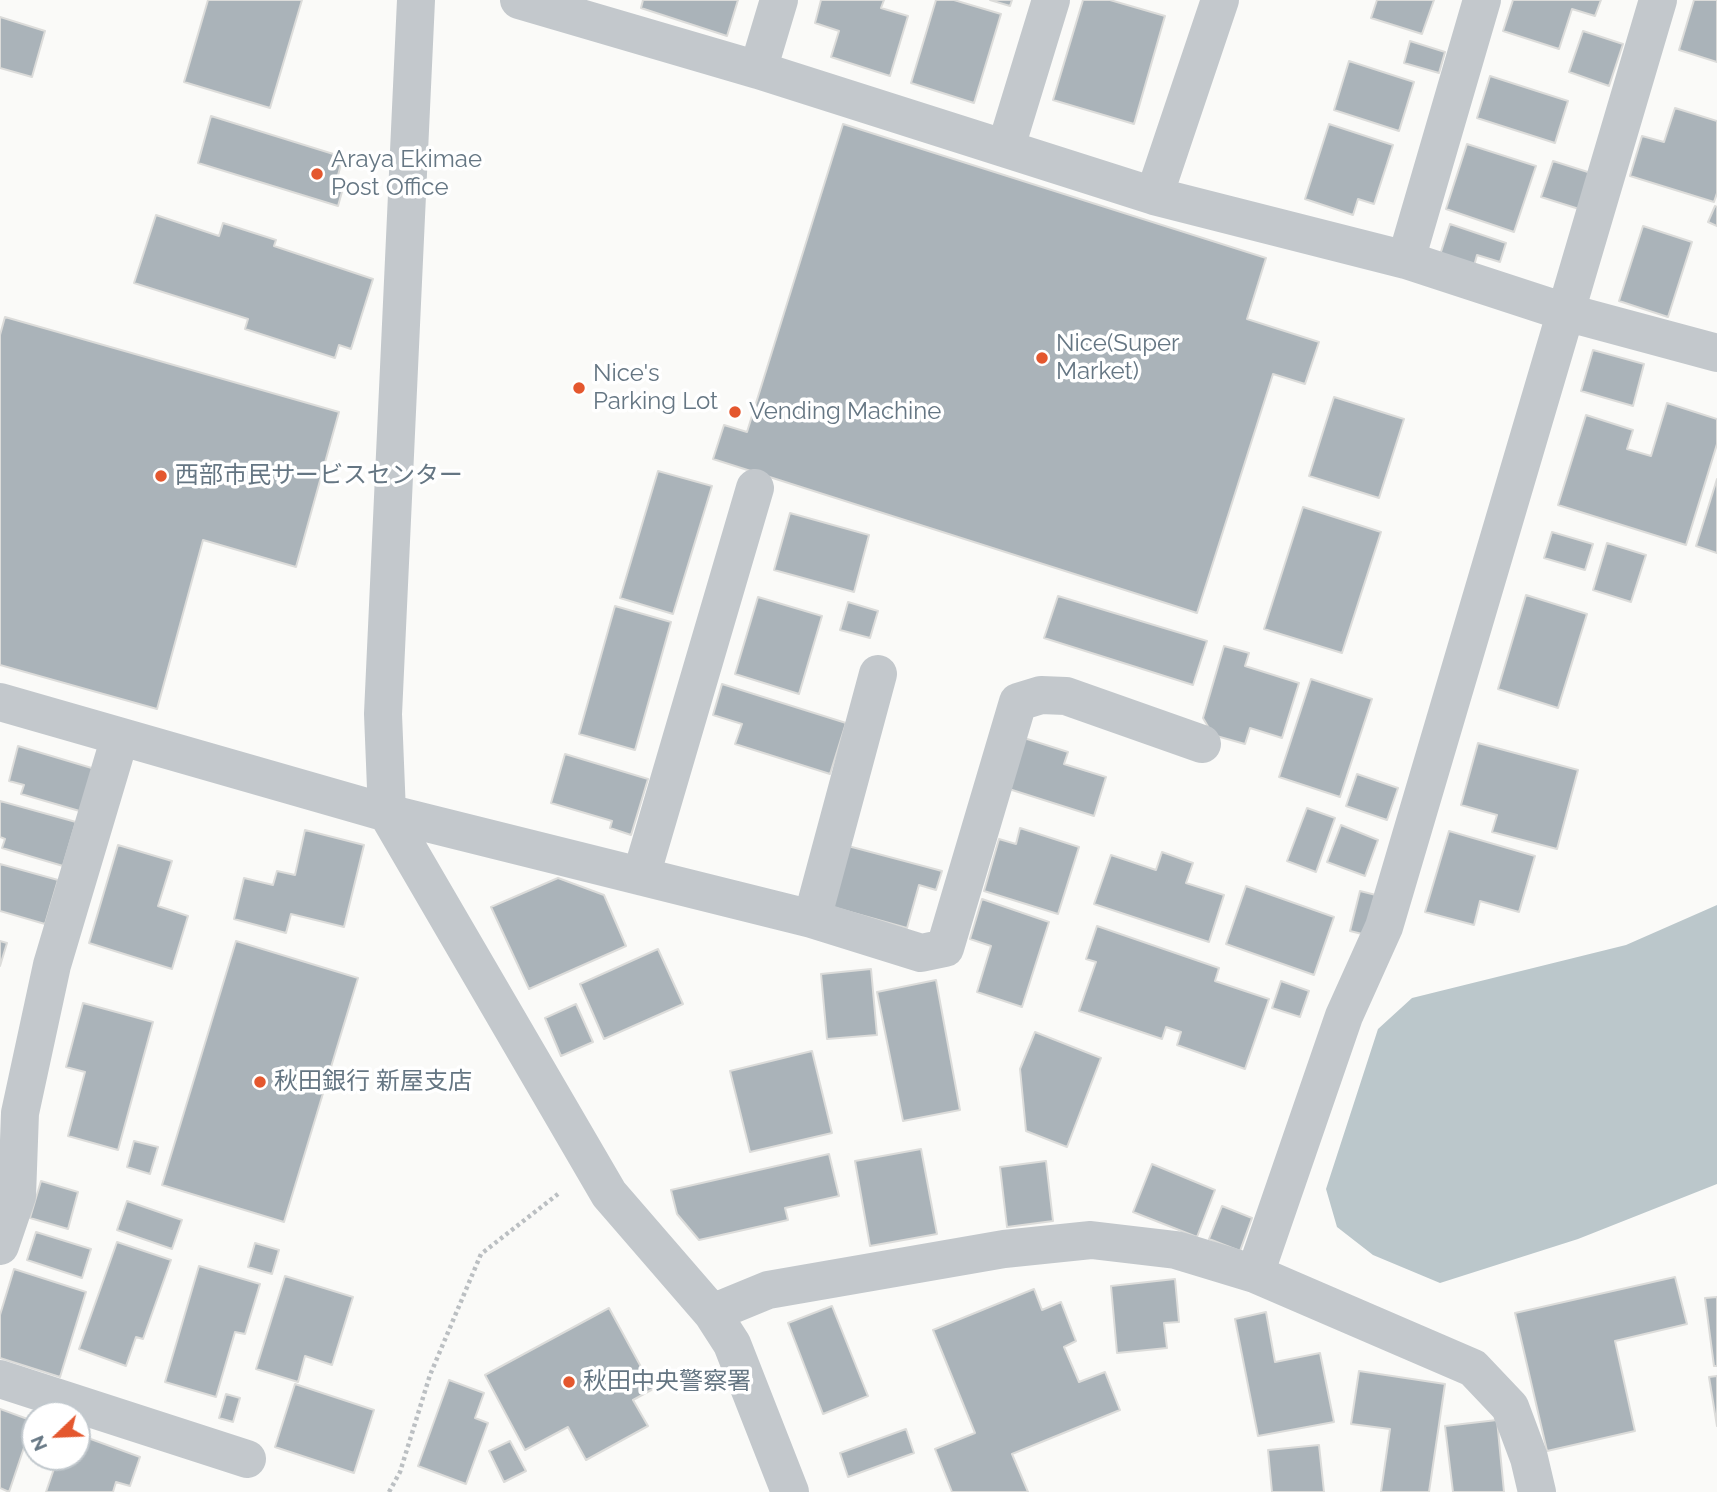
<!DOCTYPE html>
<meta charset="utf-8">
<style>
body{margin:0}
#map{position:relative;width:1717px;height:1492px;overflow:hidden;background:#fafaf8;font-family:Raleway,sans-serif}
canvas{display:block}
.north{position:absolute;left:21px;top:1401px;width:70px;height:70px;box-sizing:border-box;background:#fff;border:2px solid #c1c8cd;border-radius:50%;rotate:247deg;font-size:19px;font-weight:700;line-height:28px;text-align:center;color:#657683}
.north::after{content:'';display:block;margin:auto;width:24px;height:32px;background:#e4572e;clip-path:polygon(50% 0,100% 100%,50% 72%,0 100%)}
</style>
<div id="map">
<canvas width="1717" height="1492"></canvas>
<div class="north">N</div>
</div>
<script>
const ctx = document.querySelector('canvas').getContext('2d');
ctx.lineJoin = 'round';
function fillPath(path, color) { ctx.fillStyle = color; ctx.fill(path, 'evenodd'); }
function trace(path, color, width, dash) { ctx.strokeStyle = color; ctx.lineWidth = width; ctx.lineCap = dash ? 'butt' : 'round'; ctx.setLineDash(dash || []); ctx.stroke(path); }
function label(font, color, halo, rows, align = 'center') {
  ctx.font = font + ' Raleway,"Noto Sans JP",sans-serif'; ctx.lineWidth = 7; ctx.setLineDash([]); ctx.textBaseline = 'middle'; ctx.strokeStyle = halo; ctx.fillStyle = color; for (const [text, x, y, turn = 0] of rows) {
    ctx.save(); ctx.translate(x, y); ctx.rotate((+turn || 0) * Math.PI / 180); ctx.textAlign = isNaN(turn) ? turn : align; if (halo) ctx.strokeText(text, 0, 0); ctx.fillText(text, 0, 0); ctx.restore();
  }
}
fillPath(new Path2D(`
 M1717,905V1184L1578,1239L1440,1283L1373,1255L1337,1227L1326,1189L1378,1029L1412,998L1626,945Z`), '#bbc7cb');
const building = new Path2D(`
 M208,0H302L270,108L184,82Z
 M643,0H738L727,36L641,8Z
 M821,0H884L881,8L908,16L890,76L831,57L839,31L815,23Z
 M936,0H954L1001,14L974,103L911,83Z
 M990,0H1012L1010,6Z
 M1083,0H1110L1165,16L1134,124L1053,100Z
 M1377,0H1434L1422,34L1371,18Z
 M1513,0H1601L1595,16L1572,9L1559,49L1503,31Z
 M1694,0H1717V62L1679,50Z
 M0,17L45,31L32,77L0,68Z
 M1583,31L1623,44L1609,86L1569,72Z
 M1410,41L1445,52L1439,73L1404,63Z
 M1349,61L1414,82L1399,131L1334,110Z
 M1490,76L1568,101L1555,143L1477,118Z
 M1675,108L1717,121V193L1714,202L1630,176L1642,136L1664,142Z
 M211,116L343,157L335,186L343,188L338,206L198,163Z
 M843,124L1266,258L1247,319L1319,342L1305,384L1273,374L1197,613L713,459L724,425L747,432Z
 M1329,124L1393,145L1374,204L1358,199L1353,215L1305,199Z
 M1467,144L1536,166L1514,232L1446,209Z
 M1553,161L1591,173L1579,209L1541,197Z
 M1715,206L1717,207V226L1708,222Z
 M156,215L219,236L223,223L276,240L274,246L373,279L351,349L339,345L335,358L245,329L248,319L134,283Z
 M1450,224L1506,243L1500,262L1477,255L1474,266L1440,255Z
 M1643,226L1692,242L1668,317L1619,301Z
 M5,317L339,412L296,567L203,540L157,709L0,665V335Z
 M1593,350L1644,364L1633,406L1581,391Z
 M1334,397L1404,419L1379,498L1309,476Z
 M1667,403L1717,419V444L1686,545L1558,505L1586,415L1633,430L1627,449L1651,456Z
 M658,471L712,486L673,614L620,598Z
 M1717,479V553L1696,546Z
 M1303,507L1381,532L1342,653L1264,629Z
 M790,513L869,535L854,592L774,570Z
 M1552,532L1593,544L1585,570L1544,558Z
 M1607,543L1646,555L1631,602L1593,590Z
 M1526,595L1587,614L1558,708L1498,689Z
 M1058,596L1207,641L1193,685L1044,638Z
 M758,597L822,616L799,694L735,674Z
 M848,602L878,611L870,638L840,630Z
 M615,606L671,622L635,750L579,734Z
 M1224,646L1249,653L1245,666L1299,683L1282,738L1250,728L1245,744L1213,735L1203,718Z
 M1311,679L1372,699L1340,797L1279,777Z
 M722,684L846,723L830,774L735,744L742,724L713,715Z
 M1024,738L1068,752L1064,764L1106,777L1094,816L1009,789Z
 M1478,743L1578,770L1557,849L1492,832L1497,815L1461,805Z
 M18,746L95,769L83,812L21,794L24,785L9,781Z
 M565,754L648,779L631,835L610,828L612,821L551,803Z
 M1357,774L1398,788L1387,820L1346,806Z
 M0,801L76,822L63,866L2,848L5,839L0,837Z
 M1307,808L1335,818L1316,872L1287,861Z
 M1341,825L1378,840L1365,876L1327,862Z
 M1020,828L1079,847L1058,914L984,891L999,839L1016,844Z
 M305,830L364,845L344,927L291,914L286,933L234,919L244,878L273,885L277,871L295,875Z
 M1449,831L1535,856L1519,912L1480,901L1474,925L1425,912Z
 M118,845L172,861L158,906L188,916L172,969L89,943Z
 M848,846L942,871L936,890L919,885L907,928L832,907Z
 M1162,852L1193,863L1186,883L1224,895L1209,942L1094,904L1111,855L1156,870Z
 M0,864L58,880L45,924L0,911Z
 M558,878L604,895L626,946L529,989L491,907Z
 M1246,886L1334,917L1314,975L1226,944Z
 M1360,891L1380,896L1370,936L1350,931Z
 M982,899L1049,922L1022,1007L977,992L991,946L970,939Z
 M1097,926L1219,968L1215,981L1269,999L1245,1069L1177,1045L1181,1032L1166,1027L1162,1039L1079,1011L1096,962L1086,959Z
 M0,941L7,943L0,966Z
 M236,941L358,978L284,1222L162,1185Z
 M658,949L683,1004L604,1039L580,984Z
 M871,969L877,1035L827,1039L821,974Z
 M936,980L960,1110L903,1121L877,992Z
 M1281,981L1309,991L1300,1017L1272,1008Z
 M83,1003L153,1022L118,1150L68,1136L85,1072L66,1067Z
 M576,1004L593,1042L561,1056L545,1018Z
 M1035,1032L1101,1058L1067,1147L1026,1131L1020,1069Z
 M812,1051L832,1133L750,1152L730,1071Z
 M134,1141L158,1147L150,1174L127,1167Z
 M921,1149L937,1234L870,1246L855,1161Z
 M829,1154L839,1196L785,1208L788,1220L699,1240L677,1214L671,1190Z
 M1046,1161L1053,1221L1007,1227L1000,1167Z
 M1152,1164L1215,1190L1197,1237L1133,1212Z
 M41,1181L78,1192L68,1229L30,1218Z
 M127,1201L182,1220L172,1249L117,1230Z
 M1222,1206L1252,1218L1240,1251L1209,1239Z
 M36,1232L91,1249L82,1278L27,1260Z
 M117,1242L171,1260L143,1339L136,1337L126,1366L79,1349Z
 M255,1243L279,1250L272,1274L248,1267Z
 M199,1266L260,1284L245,1334L235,1332L216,1397L165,1382Z
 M14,1269L86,1292L60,1377L0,1358V1315Z
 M285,1276L353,1297L332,1365L305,1356L298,1382L256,1369Z
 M1675,1277L1687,1324L1615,1341L1635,1431L1547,1451L1515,1313Z
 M1175,1279L1179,1322L1164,1323L1167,1348L1117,1353L1111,1286Z
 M1034,1289L1042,1310L1061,1302L1076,1341L1064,1347L1079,1382L1105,1372L1120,1410L1012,1454L1028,1492H952L935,1449L975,1433L933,1330Z
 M1717,1297V1366H1714L1705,1298Z
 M832,1306L868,1396L823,1414L788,1323Z
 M609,1308L653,1389L633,1400L648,1426L586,1460L568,1427L525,1450L485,1375Z
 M1266,1312L1275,1362L1320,1353L1334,1422L1258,1436L1235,1319Z
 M1359,1371L1445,1384L1429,1492H1381L1390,1429L1351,1424Z
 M1717,1376V1426L1709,1377Z
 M449,1380L484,1393L475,1418L488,1423L466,1484L418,1466Z
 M295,1384L374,1410L354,1473L275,1447Z
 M226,1394L240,1398L233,1422L219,1418Z
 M0,1409L33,1421L9,1492L0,1488Z
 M1497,1420L1504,1492H1453L1445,1426Z
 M906,1429L914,1453L848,1477L840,1453Z
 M77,1434L140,1457L130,1486L116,1482L113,1492H46L58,1457H77Z
 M510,1441L526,1471L504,1482L489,1451Z
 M1319,1445L1324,1492H1272L1268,1450Z`);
fillPath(building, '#aab3b9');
trace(building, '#dcdcda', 2);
trace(new Path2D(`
 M389,1492L400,1472L430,1375L481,1254L558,1194`), '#bbbfc2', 4.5, [3.5, 3.5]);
trace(new Path2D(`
 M416,0L383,714L387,813L609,1194L712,1313L732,1344L790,1492
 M519,0L758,70L1154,196L1406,260L1565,312L1717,353
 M758,70L779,0
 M1006,147L1051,0
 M1154,196L1220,0
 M1406,260L1482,0
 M0,702L387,813L812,919L921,953L945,948L1018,702L1041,695L1066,696L1202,744
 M641,876L755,488
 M812,919L878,674
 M0,1246L17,1196L20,1113L52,965L120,737
 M1255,1274L1344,1016L1384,927L1658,0
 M712,1313L768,1290L1004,1249L1091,1240L1176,1250L1255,1274L1473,1368L1510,1407L1529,1458L1537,1492
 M0,1379L247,1459`), '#c3c8cc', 38);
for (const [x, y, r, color] of [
 [317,174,7,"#e4572e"],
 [1042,358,7,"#e4572e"],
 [579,388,7,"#e4572e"],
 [735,412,7,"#e4572e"],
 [161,476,7,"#e4572e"],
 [260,1082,7,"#e4572e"],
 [569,1382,7,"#e4572e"]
]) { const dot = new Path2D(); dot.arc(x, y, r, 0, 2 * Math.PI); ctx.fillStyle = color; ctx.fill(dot); trace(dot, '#fff', 2.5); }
label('24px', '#657683', '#fff', [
 ["Araya Ekimae",331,160],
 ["Post Office",331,188],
 ["Nice(Super",1056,344],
 ["Market)",1056,372],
 ["Nice's",593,374],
 ["Parking Lot",593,402],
 ["Vending Machine",749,412],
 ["西部市民サービスセンター",175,476],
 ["秋田銀行 新屋支店",274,1082],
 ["秋田中央警察署",583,1382]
], 'left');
</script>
